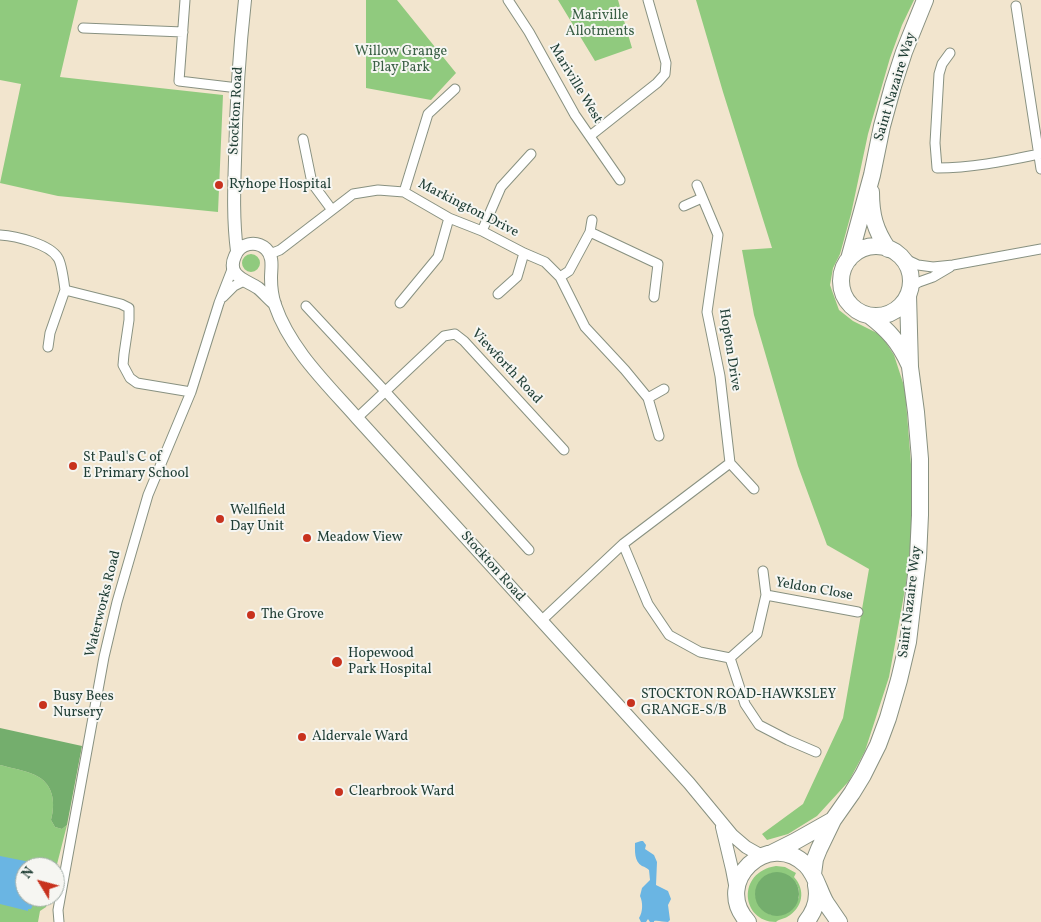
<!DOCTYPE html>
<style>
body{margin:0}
#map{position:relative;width:1041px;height:922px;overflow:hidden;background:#f2e5ce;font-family:Vollkorn,serif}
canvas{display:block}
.north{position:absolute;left:15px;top:857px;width:50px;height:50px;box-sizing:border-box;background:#f6f6f2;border:1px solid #a0aca6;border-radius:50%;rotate:307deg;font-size:14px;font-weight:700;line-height:20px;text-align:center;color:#1f3d34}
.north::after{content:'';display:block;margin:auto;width:18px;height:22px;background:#c8321e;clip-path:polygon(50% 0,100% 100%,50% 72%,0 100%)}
</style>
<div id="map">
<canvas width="1041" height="922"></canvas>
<div class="north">N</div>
</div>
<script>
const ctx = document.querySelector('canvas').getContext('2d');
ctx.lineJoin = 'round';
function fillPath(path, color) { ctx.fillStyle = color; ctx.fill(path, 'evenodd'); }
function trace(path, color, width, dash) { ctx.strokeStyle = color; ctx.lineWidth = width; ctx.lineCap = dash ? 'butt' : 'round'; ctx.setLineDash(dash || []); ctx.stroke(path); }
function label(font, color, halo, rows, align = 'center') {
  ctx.font = font + ' Vollkorn,serif'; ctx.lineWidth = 4; ctx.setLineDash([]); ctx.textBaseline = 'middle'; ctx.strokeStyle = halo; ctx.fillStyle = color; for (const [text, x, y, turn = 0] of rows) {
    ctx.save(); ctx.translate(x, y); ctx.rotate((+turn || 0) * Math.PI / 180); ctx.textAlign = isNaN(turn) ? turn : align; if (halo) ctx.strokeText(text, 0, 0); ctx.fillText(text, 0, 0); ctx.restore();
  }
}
fillPath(new Path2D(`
 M0,0H78L60,77L223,95L218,212L58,196L0,183L21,84L0,80Z
 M366,0H397L456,73L431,100L366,88Z
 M558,0H618L632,48L595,61Z
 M696,0H914L902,25L890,58L868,134L851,214L840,254L833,268L830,285L839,310L853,321L881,335L894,355L905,389L912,477L911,540L906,584L889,677L865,751L849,781L817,816L788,834L767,840L762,834L803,804L843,718L869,569L827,545L798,466L754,315L742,250L772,248L723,92Z
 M242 263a9 9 0 1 1 18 0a9 9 0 1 1-18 0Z
 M0,765C11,768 24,770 35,775C53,783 56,802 51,820L55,827L62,829L67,825L55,872V867H25V897H48L46,907L40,911L38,922H0Z
 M776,866L785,867L796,873L794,877C806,890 803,908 787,917C783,919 779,919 776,922C741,922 736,872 776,866ZM772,873L796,883L799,890V898L771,915C750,904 751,882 772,873Z`), '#90ca7e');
fillPath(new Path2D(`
 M0,728L82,746L67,825L62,829L55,827L51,820C56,802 53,783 35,775C24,770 11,768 0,765Z
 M755 894a22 22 0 1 1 44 0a22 22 0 1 1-44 0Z`), '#74ae6d');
fillPath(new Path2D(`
 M641,841H643L646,845L645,849L654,855L657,862L656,885L668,891L671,899L668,905L670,920L668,922C663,922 658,920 654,921V922H650L648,919L646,922H641L639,918C643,912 643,902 640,896L642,888L650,880L649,870C647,868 645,867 642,866C634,861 635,851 635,843Z
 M0,856L35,863V865L37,866V867H25V897H39L38,903L33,905L31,909H28V911L0,904Z`), '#6ab5e3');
const street = new Path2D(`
 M185,0L179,81L238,88
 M508,0L529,32L575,115L620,180
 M1016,6L1041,169
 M83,28L183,32
 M950,53L942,64L939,74L935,143L937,168C972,168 1005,161 1039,154
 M590,136L657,83L665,74L666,63L648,0
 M303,139L312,183L332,210
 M404,192L428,114L455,89
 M684,206L702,198
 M482,231L501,187L531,154
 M590,232L592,220
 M0,235C16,236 50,244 58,258C62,264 64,283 65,290L121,304L129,308V320L124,354L123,365L130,378L137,383L191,392
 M270,254L280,250L353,194L378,190L404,192L449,218L482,231L524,253L545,262L560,277L585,327L625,370L648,398L659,436
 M901,257L918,265L933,267L953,265L1041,249
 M560,277L569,271L590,232L658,264L654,297
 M910,287L919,282L933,277L950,267
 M498,294L517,277L524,253
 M223,297L234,286L244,281
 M400,303L438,257L449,218
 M306,306L385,391L529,550
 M48,347L50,333L65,290
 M648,398L664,389
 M357,418L444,336L455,334L464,341L564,450
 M730,463L754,489
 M623,544L648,604L669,635L700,652L730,658
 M766,595L858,612
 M541,621L623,544L730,463L720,376L707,312L718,235L697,185
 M730,658L745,704L759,725L788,740L816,752
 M730,658L757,634L766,595L763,571
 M59,922L58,910L104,657L117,602L148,495L191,392L219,303L233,267`);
const secondary = new Path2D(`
 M237,251C233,220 234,190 235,160C236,106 239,53 245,0
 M275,304C269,299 264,293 258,288C246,280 226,276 235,256C240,243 256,240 266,249C274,257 271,268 271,278C271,287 272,296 275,305C290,349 327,384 357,418L689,783L732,835L746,847L762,856
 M722,827L732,869L736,890`);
const highway = new Path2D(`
 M871,192C871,215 875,230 888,249
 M841 281a35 35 0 1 1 70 0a35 35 0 1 1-70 0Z
 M849,259L872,175L882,126L893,86L904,52L925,0
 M870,316C888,330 899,342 909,364
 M772,853L794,842L833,820
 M813,874L815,859L819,849L833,820L852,793L863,775L878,745L888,718L899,680L908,642L918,558L920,515V459L916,412L910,367L908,295
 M748,922C711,882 769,828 806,865C816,875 819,891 826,903C830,909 835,916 839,922
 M806,922C815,911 819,899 816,885`);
trace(street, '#889181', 11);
trace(secondary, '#889181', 14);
trace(highway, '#889181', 18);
trace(street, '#fff', 9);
trace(secondary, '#fff', 12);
trace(highway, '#fff', 16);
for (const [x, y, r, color] of [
 [219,185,5,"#c8321e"],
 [73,466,5,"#c8321e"],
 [220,519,5,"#c8321e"],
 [307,538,5,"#c8321e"],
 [251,615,5,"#c8321e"],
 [337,662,6,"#c8321e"],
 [631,703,5,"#c8321e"],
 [43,705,5,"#c8321e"],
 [302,737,5,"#c8321e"],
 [339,792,5,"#c8321e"]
]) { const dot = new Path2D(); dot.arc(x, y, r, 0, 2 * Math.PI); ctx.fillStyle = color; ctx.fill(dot); trace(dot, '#f6f6f2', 2); }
label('14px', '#3b6046', '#f6f6f2', [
 ["Mariville",600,16],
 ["Allotments",600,32],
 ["Willow Grange",401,52],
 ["Play Park",401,68]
]);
label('14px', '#1f3d34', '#f6f6f2', [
 ["Mariville West",575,84,59],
 ["Saint Nazaire Way",896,87,-73],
 ["Stockton Road",237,111,-87],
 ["Markington Drive",468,209,27],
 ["Hopton Drive",729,350,81],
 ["Viewforth Road",506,367,47],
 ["Stockton Road",492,567,48],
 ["Yeldon Close",814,590,10],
 ["Saint Nazaire Way",911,602,-83],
 ["Waterworks Road",104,604,-76]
]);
label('14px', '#1f3d34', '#f6f6f2', [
 ["Ryhope Hospital",229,185],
 ["St Paul's C of",83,458],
 ["E Primary School",83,474],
 ["Wellfield",230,511],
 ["Day Unit",230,527],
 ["Meadow View",317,538],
 ["The Grove",261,615],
 ["Hopewood",348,654],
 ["Park Hospital",348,670],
 ["STOCKTON ROAD-HAWKSLEY",641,695],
 ["GRANGE-S/B",641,711],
 ["Busy Bees",53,697],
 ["Nursery",53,713],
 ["Aldervale Ward",312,737],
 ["Clearbrook Ward",349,792]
], 'left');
</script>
